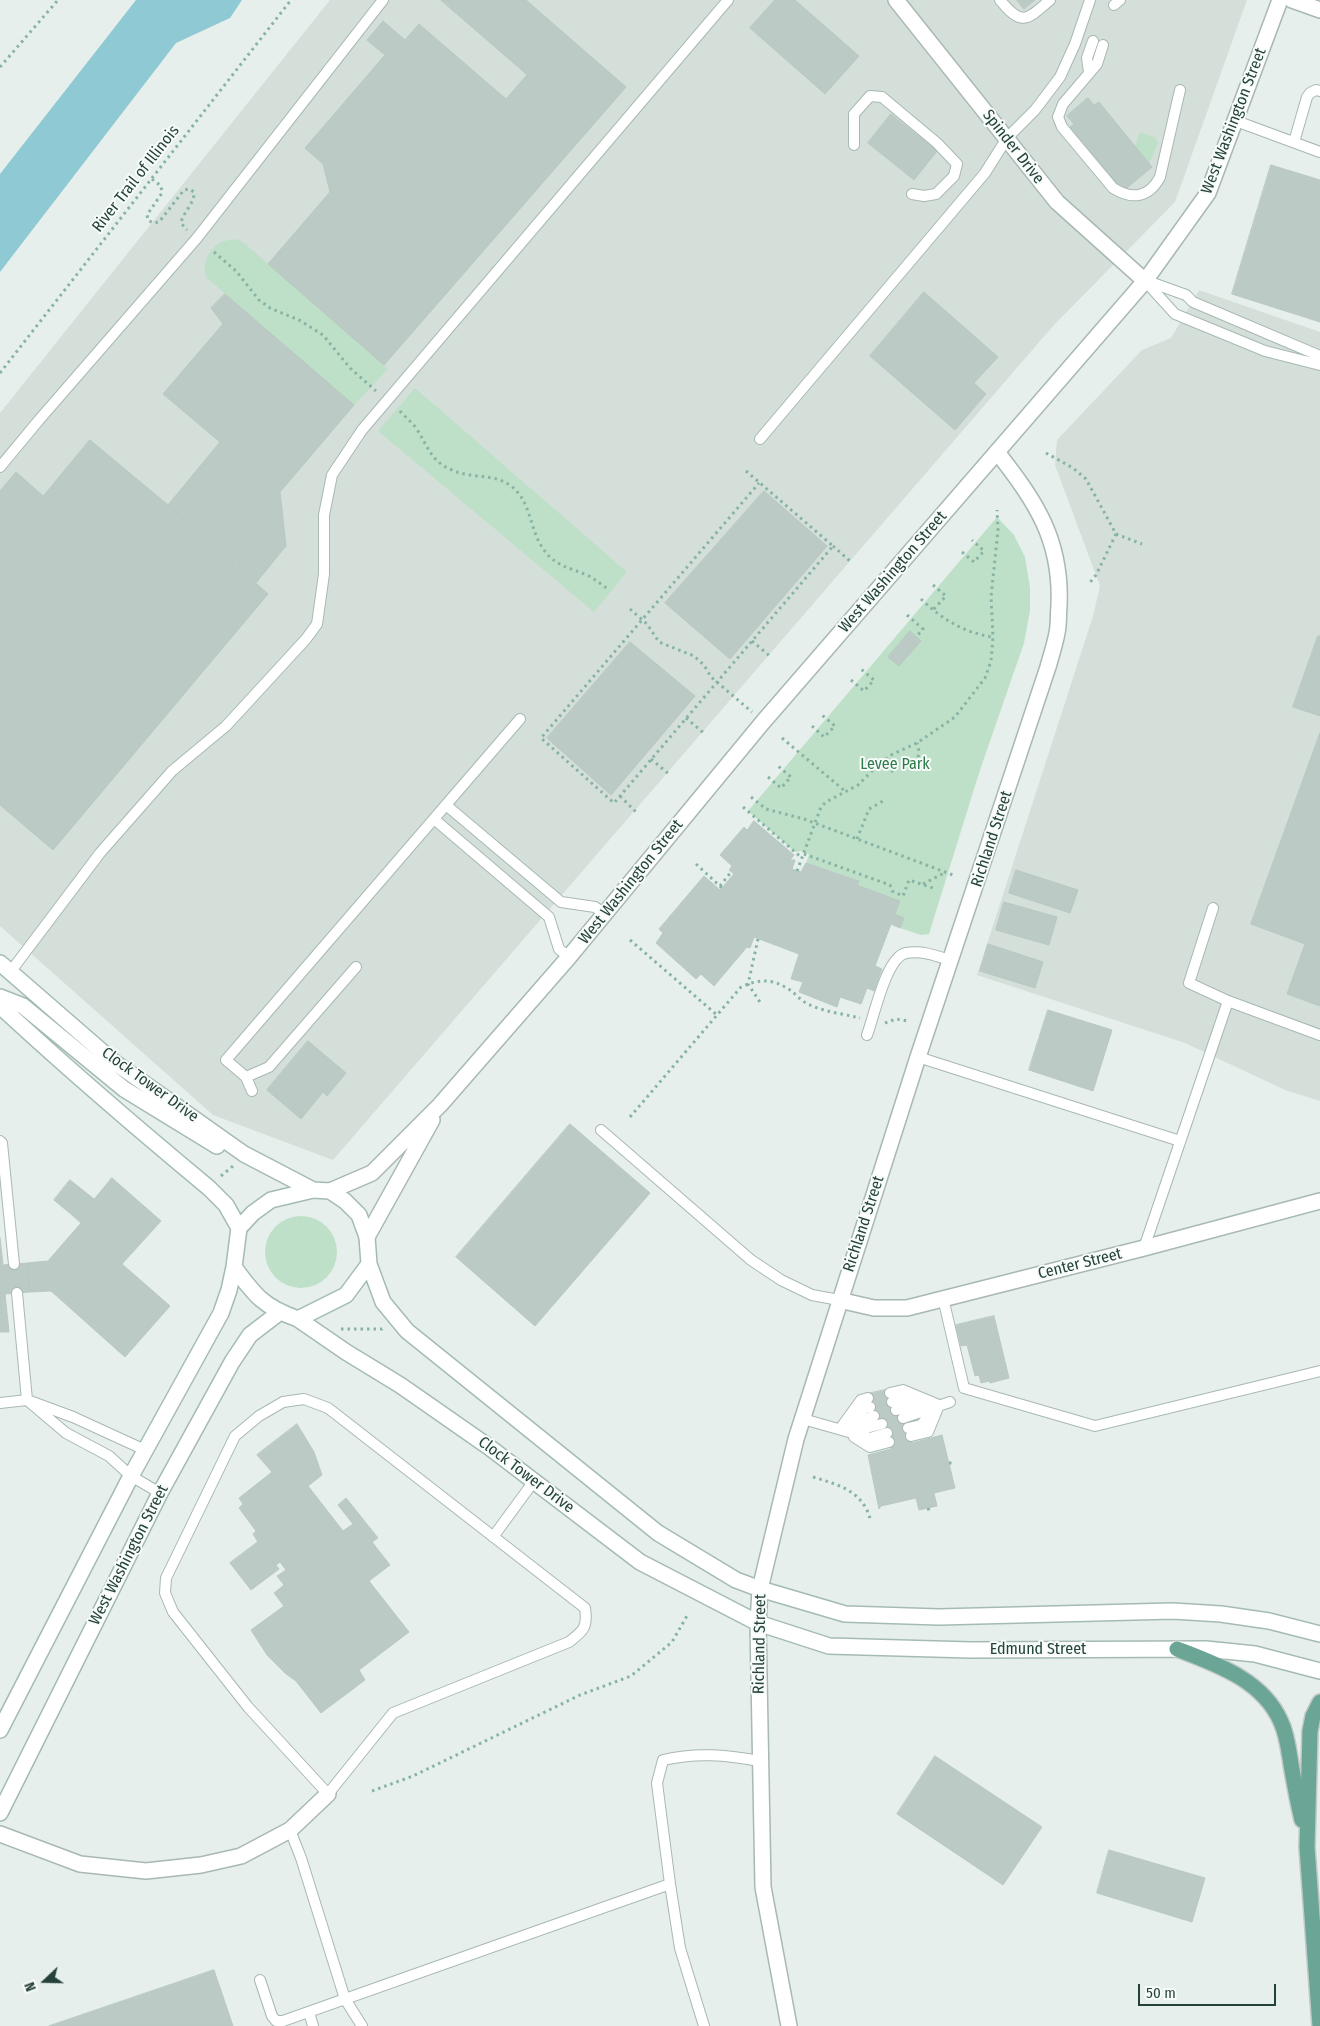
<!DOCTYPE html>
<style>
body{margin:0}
#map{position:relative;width:1320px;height:2026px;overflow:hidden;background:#e6efeb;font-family:"Fira Sans Condensed",sans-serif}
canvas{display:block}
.north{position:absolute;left:20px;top:1956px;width:50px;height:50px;-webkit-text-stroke:4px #f7fbf9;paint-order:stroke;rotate:249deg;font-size:14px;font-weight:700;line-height:20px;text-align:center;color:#24423a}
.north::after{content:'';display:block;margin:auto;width:18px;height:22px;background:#24423a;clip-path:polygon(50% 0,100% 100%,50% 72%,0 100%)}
.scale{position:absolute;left:1138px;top:1984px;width:138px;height:22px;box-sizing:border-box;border:2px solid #24423a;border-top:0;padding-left:6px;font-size:15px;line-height:18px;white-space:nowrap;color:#24423a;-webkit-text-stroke:4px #f7fbf9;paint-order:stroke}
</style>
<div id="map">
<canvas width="1320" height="2026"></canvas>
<div class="north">N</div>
<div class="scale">50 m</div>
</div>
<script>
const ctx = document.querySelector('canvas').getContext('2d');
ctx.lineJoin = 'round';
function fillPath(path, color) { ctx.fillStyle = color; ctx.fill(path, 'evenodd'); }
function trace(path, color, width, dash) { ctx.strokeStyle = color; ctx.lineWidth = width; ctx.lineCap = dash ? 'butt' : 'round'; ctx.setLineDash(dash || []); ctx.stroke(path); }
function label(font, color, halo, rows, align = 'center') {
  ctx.font = font + ' "Fira Sans Condensed",sans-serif'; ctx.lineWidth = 4; ctx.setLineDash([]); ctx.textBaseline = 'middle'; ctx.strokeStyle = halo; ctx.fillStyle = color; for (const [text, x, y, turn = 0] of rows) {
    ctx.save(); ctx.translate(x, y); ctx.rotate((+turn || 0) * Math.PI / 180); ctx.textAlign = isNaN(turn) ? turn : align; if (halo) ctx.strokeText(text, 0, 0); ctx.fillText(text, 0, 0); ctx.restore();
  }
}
fillPath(new Path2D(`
 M330,0H1247L1175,202L1053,326L333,1160L213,1115L0,926V413Z
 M1199,290L1320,332V1101L1285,1090L1185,1043L977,975L1093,616L1100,586L1055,465L1057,440L1142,350L1171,338Z`), '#d4dfda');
fillPath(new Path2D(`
 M1140,132L1155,137L1158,143L1149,164L1135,146Z
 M236,239L244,243L388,369L354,405L207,278C201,266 208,250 220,243C224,240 231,240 236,239Z
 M415,388L627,572L594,612L378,431Z
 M997,517L1014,535L1025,557L1030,588V611L1024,643L979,773L929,934L921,935L900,928L904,918L895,914L900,901L857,885L858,880L806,863L809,854L801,851L795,852L748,811Z
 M265 1252a36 36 0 1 1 72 0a36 36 0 1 1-72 0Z`), '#bfe0c8');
fillPath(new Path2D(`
 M136,0H242L230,18L176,43L0,272V174Z`), '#8ec9d4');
const building = new Path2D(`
 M441,0H526L626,87L384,365L268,264L330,192L323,164L305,148L385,55L367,40L383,21L405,40L419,24L506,99L527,75Z
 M775,0H795L859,56L825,94L750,28Z
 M1017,0H1035L1024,9Z
 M1088,98L1094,105L1099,102L1152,167L1122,192L1070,127L1074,124L1067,116Z
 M891,114L937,151L914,180L868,143Z
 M1271,165L1320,180V322L1232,294Z
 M924,292L998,357L974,383L986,394L955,430L870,356Z
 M225,294L354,405L280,492L286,546L255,584L168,505L220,442L163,394L223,324L211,308Z
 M90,440L168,505L268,594L53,850L0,805V491L16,472L43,496Z
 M764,491L827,546L730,659L665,603Z
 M910,631L921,641L899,666L888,657Z
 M1318,636H1320V716L1293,707Z
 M630,642L695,696L611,795L547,738Z
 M1320,733V1006L1287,994L1305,944L1251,924Z
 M754,821L794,855L790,860H795L792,869L801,872L806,863L859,881L857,885L900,901L895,914L904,918L900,928L891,924L875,966L882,969L874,991L867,988L861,1004L840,997L837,1007L799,992L803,982L791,979L799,954L754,937L750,948L747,947L714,986L701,974L696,979L656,943L663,933L659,929L704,876L720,890L734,874L729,870L732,866L720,855L744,827L747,830Z
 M1016,870L1078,890L1070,913L1009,893Z
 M1004,902L1057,917L1049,945L996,930Z
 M988,944L1043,962L1035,988L980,971Z
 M1048,1010L1112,1030L1093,1091L1029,1070Z
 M308,1041L346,1073L327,1096L323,1092L301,1119L267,1090Z
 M570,1124L650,1193L535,1326L456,1257Z
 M112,1178L161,1221L122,1264L170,1306L125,1357L51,1291L30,1292L27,1263L48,1261L81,1223L72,1215L89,1195L94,1199Z
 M70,1180L89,1195L72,1215L54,1200Z
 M0,1238L3,1265L27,1263L30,1292L5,1294L9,1332H0Z
 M994,1316L1009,1378L990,1383L989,1381L981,1383L979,1375L975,1376L967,1345L961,1346L956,1325Z
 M889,1389L892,1406L907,1422L912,1443L942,1435L955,1488L934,1493L937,1506L919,1510L916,1498L881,1506L879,1509L868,1455L891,1449L886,1428L871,1413L867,1394Z
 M297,1424L314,1452L322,1475L308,1486L343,1531L353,1524L338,1505L346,1498L378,1538L372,1542L390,1565L369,1581L409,1632L359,1670L365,1680L321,1713L296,1681L286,1674L267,1655L251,1630L284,1606L274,1593L284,1585L277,1576L286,1570L280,1562L276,1565L258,1542L253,1534L256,1531L239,1508L243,1504L239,1498L272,1472L257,1455Z
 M258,1542L279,1569L251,1590L230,1563Z
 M935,1756L1042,1827L1003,1885L897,1814Z
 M1109,1850L1205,1878L1192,1922L1097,1893Z
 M214,1970L233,2026H49Z`);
fillPath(building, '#bbcac4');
trace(building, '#b8c9c2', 1);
const service = new Path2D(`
 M1000,0C1022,27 1027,20 1050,0
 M1114,5L1120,0
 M1103,45L1097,64L1063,104L1058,117L1062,127L1113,188C1132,200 1149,198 1160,177L1180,90
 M1089,72L1087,58L1093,41
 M1236,121L1320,152
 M1294,142L1307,97L1310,93L1316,90L1320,91
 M854,145V114L870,96L882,97L937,143L957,164L954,176L936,194L924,196L912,194
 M1145,281L1175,314L1265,351L1320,365
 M1147,281L1186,295L1193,302L1320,356
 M760,439L985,173L1007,138L1035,110L1060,77L1075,44L1090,0
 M0,467L39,420L197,238L383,0
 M446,805L561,902L595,907L605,914
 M434,819L549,917L559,949L569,957
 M1213,908L1189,983L1228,1001L1320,1035
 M11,971L100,853L172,771L226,726L306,639L317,624L324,574V515L332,475L362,430L728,0
 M867,1035C874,1017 886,957 906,953C922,950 937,956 952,961
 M918,1057L1180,1141
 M246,1077L269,1067L356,967
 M252,1091L246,1077L226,1060L520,719
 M601,1130L751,1260L781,1280L812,1295L839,1300
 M0,1141L2,1143L14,1264
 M1144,1248L1228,1001
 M943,1298L964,1388L1095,1426L1320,1371
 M890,1393L903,1390L939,1405
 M304,1399L328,1408L585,1608C588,1628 583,1631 569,1642L393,1713L328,1794L248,1707L173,1612L165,1593L166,1578L235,1436L259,1416L283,1402Z
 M892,1402L906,1398L918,1401
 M0,1403L27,1400L17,1293
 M896,1410L913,1405H923
 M853,1418L865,1408L870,1407
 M903,1418L950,1402
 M803,1419L870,1438L887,1433
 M848,1426L874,1416
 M849,1428H866L882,1424
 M908,1428L921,1425L933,1411
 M840,1429L861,1400L868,1398
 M911,1436L928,1432L939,1405
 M854,1437L870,1447L889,1442
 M145,1450L73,1417L27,1400L66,1433L109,1456L131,1476L160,1493
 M493,1537L534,1481
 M290,1830L301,1858L345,1999L362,2026
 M260,1980L272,2016L276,2021H283L670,1884
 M309,2012L313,2026
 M704,2026L680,1948L670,1884L657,1783L663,1760C697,1752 726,1755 760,1761`);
const minor = new Path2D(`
 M1292,0L1320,10
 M839,1300L874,1308H907L1144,1248L1320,1201
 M0,1834L80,1864L146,1871L201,1865L241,1856L290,1830L328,1794
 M789,2026L763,1887L758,1623L760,1589L796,1439L918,1057L1048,667C1051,656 1055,644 1057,633C1059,624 1058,615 1059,606C1062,540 1036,502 997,452`);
const tertiary = new Path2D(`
 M896,0L1057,202L1145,281
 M330,1191L372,1173L440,1105L569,957L763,722L1145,281L1208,193L1280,0
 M367,1237L432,1120`);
const secondary = new Path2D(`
 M0,963L114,1062L244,1154L313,1190
 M0,997L23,1006L124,1089L217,1146
 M0,1006C68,1069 138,1129 209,1188L226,1205L239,1228
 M369,1264L383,1302L407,1331L658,1533L736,1580L760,1589L845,1614L939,1617L1173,1611L1221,1614L1269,1621L1320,1634
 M298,1319L346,1352L400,1385L489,1447L640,1562L758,1623L829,1646L970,1650L1206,1649L1255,1654L1320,1671
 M0,1730L131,1476L221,1313L229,1290L234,1267L239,1228L253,1213L271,1200L313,1190L330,1191L345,1201L359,1215L367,1237L369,1264L346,1295L298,1319C264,1307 255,1296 234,1267
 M0,1813L160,1493L232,1362L250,1335L280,1312`);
const primary = new Path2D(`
 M1177,1649C1216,1664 1263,1680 1281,1722C1288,1737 1289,1754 1292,1770C1295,1787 1298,1803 1302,1820
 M1320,2026L1307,1847L1310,1731L1313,1716L1320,1702`);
trace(service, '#a8b8b2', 12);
trace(minor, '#a8b8b2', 18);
trace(tertiary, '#a8b8b2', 18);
trace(secondary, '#a4bbb3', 18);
trace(primary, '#c2cac8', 18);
trace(new Path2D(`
 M0,67L58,0
 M152,179L161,186L162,193L147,215L148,220L153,223L159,222L184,190L189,189L194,192C195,203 183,212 181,223L187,230
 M214,252L236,271L259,300L270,308L299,320L323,335L350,368L376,391
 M0,373L291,0
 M400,411C405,417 412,422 416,428C428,446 430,461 452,470C471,479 494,473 511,486C532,502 529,530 544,550C556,567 572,568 589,576C596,580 602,585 608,589
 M1046,453L1073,468L1086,479L1116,534L1096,575L1088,585
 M746,471L833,546L614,803L541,738L759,483
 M1116,534L1142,544
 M833,546L851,562
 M962,552L974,562L984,551L972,540
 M933,585L946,596L933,610
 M921,599C942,619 964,633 993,637
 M630,609L647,624L659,642L694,656L704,665L711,677L752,712
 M907,615L923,629L916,637
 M752,641L771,657
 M851,680L864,691L874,680L861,669
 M686,718L705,734
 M812,726L824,737L835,726L822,715
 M782,738L846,792
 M651,759L670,775
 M884,760L893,772
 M916,770L919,751L917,743
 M768,777L781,788L791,777L778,766
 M620,796L637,813
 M751,797L766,809L804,819L953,875
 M743,807L802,858
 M857,839L869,809L883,801
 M804,854L890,885L892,891L903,896L909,880L936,889
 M696,864L722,888
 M797,871L821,807L826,802L858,785L877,766L891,755L917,743L955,717L985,678L991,661L993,637L991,597L998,530L997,510
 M923,884L946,872
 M720,886L731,872
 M758,939L748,984L762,1005
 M630,940L717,1015
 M885,1023L896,1019L908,1021
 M630,1117L741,987C756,980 770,978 785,987C795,992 800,1001 810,1005C825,1012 844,1014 860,1018
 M221,1176L233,1166
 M341,1329H382L384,1327
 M949,1463H952
 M813,1477C839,1485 864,1491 871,1522
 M928,1508L930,1514
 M372,1791L413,1776L580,1695L631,1676L672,1642L688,1614`), '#86b3a5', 3, [2.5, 4]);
trace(service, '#fff', 10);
trace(minor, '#fff', 15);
trace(tertiary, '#fff', 15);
trace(secondary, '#fff', 15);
trace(primary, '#6aa596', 15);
label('16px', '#24423a', '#f7fbf9', [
 ["West Washington Street",1234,121,-69],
 ["Spinder Drive",1013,147,52],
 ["River Trail of Illinois",136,179,-52],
 ["West Washington Street",893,572,-49],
 ["Richland Street",992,839,-72],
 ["West Washington Street",631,882,-51],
 ["Clock Tower Drive",150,1085,36],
 ["Richland Street",864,1224,-72],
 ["Center Street",1080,1264,-14],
 ["Clock Tower Drive",526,1475,37],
 ["West Washington Street",129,1555,-63],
 ["Richland Street",760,1644,-89],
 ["Edmund Street",1038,1650]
]);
label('16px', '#2d7a4b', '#f7fbf9', [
 ["Levee Park",895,765]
]);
</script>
